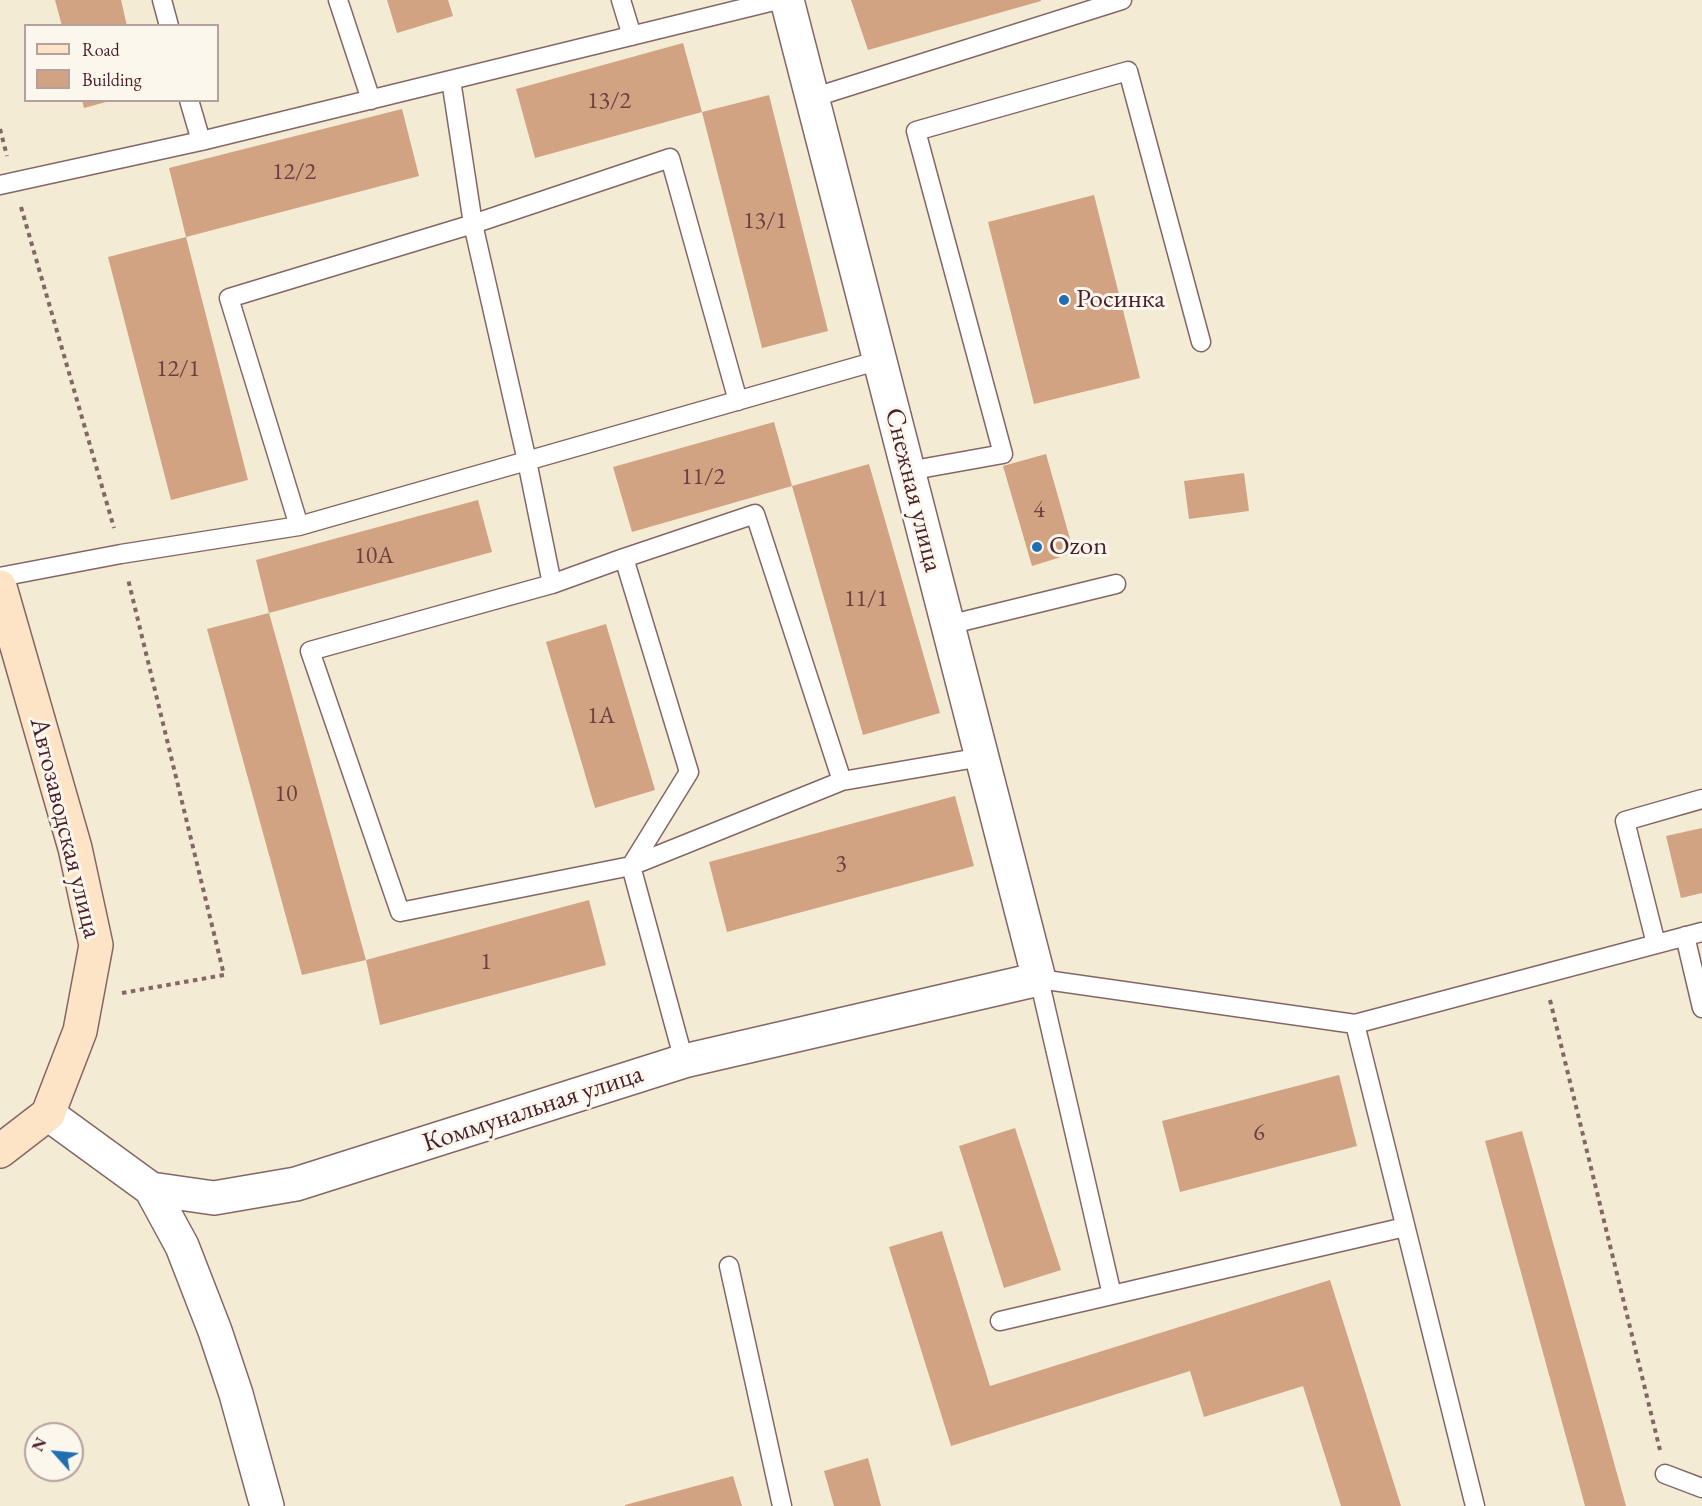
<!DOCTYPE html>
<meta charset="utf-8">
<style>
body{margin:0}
#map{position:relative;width:1702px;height:1506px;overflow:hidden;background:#f3ebd3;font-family:"EB Garamond",serif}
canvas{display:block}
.legend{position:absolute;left:24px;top:24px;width:195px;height:78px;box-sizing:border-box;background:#fbf7ec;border:2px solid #b4a19f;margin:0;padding:8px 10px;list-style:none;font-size:18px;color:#4a1f2b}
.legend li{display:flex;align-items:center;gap:12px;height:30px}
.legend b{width:30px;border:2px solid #b4a19f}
.north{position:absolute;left:24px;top:1422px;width:60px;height:60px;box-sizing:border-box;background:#fbf7ec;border:2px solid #b4a19f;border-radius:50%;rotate:297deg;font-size:16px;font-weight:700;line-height:24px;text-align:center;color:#4a1f2b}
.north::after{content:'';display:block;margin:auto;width:21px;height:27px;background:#1f6fb2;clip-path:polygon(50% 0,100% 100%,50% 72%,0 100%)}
</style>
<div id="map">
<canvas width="1702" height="1506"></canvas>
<ul class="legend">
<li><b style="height:8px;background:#fee4c6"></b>Road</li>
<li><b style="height:16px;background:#d1a383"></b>Building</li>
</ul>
<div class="north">N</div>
</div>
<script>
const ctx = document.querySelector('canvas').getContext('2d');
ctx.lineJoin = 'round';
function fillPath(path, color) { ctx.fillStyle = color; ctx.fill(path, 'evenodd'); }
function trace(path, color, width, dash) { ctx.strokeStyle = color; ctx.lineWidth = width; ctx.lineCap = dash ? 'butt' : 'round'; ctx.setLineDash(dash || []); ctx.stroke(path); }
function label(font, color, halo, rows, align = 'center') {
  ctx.font = font + ' "EB Garamond",serif'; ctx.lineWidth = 6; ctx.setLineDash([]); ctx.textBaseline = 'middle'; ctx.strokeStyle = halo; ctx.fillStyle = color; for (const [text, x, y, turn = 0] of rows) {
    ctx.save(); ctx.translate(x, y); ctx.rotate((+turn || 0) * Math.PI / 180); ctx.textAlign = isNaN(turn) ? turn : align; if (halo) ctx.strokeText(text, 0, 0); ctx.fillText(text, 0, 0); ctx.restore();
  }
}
fillPath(new Path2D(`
 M55,0H121L127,26H62Z
 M387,0H448L453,16L397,33Z
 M851,0H1041V1L868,50Z
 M683,43L702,112L769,95L828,331L762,348L702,112L535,158L516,89Z
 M82,100H110V101L84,108Z
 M402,109L419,176L186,237L169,168Z
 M1094,195L1140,378L1034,404L988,222Z
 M186,237L248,480L171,500L108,257Z
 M774,422L792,486L632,532L613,467Z
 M1046,454L1074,553L1032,566L1003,466Z
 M869,464L940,713L863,735L792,486Z
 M1244,473L1249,511L1189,519L1184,481Z
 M478,500L492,552L269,613L256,560Z
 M269,613L366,960L302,975L207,629Z
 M606,624L655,790L595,808L546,642Z
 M955,796L974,866L727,932L709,862Z
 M1702,828V893L1681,898L1666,836Z
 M589,900L606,965L380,1025L366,960Z
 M1339,1075L1357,1146L1180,1192L1162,1121Z
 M1015,1128L1061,1270L1004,1288L959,1146Z
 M1522,1131L1626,1506H1585L1485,1141Z
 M942,1231L990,1386L1330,1280L1401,1506H1341L1303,1386L1204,1417L1190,1371L951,1446L889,1247Z
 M868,1458L881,1506H834L824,1471Z
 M733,1476L742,1506H625V1505Z`), '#d1a383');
const service = new Path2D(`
 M162,0L169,26
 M338,0L371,100
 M621,0L632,36
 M451,80L473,224L527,461L552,584L624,558L689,772L631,866L684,1061
 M812,98L1122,0
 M189,100L201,141
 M0,185L201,141L778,0
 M908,471L1003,454L916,131L1128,71L1201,342
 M299,526L229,298L473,224L670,158L738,401
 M624,558L755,514L842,781
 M0,577L121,554L299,526L880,360
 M552,584L310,651L400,912L631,866L842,781L982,757
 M948,625L1116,584
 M1685,936L1702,1008
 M1656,944L1625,821L1702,799
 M1355,1024L1702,932
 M729,1266L782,1506
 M1112,1295L1039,979L1355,1024L1475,1506
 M1000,1321L1405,1227
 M1665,1474L1702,1488`);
const minor = new Path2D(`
 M48,1114L151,1189L214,1198L296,1184L684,1061L1039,979L787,0
 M151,1189L182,1246L215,1331L236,1394L267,1506`);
const secondary = new Path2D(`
 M0,587L75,848L96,945L80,1031L48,1114L0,1151`);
trace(service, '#856666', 21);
trace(minor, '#856666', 36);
trace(secondary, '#856666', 36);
trace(new Path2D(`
 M0,129L7,156
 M21,207L114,528
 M122,993L224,975L128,579
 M1550,1000L1660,1450`), '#856666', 4, [4.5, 4.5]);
trace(service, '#fff', 18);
trace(minor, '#fff', 33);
trace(secondary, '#fee4c6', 33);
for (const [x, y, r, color] of [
 [1064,300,6,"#1f6fb2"],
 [1037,547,6,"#1f6fb2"]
]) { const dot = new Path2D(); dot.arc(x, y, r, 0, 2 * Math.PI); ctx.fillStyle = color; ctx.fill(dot); trace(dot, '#fbf7ec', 2); }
label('24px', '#6c4041', null, [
 ["13/2",609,101],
 ["12/2",294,172],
 ["13/1",765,221],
 ["12/1",178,369],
 ["11/2",703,477],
 ["4",1039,510],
 ["10А",374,556],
 ["11/1",866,599],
 ["1А",601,716],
 ["10",286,794],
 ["3",841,864],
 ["1",486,962],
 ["6",1259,1133]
]);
label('27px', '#4a1f2b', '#fbf7ec', [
 ["Росинка",1076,300],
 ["Ozon",1049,547]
], 'left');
label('27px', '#4a1f2b', '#fbf7ec', [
 ["Снежная улица",913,490,76],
 ["Автозаводская улица",65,828,76],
 ["Коммунальная улица",533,1109,-18]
]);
</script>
